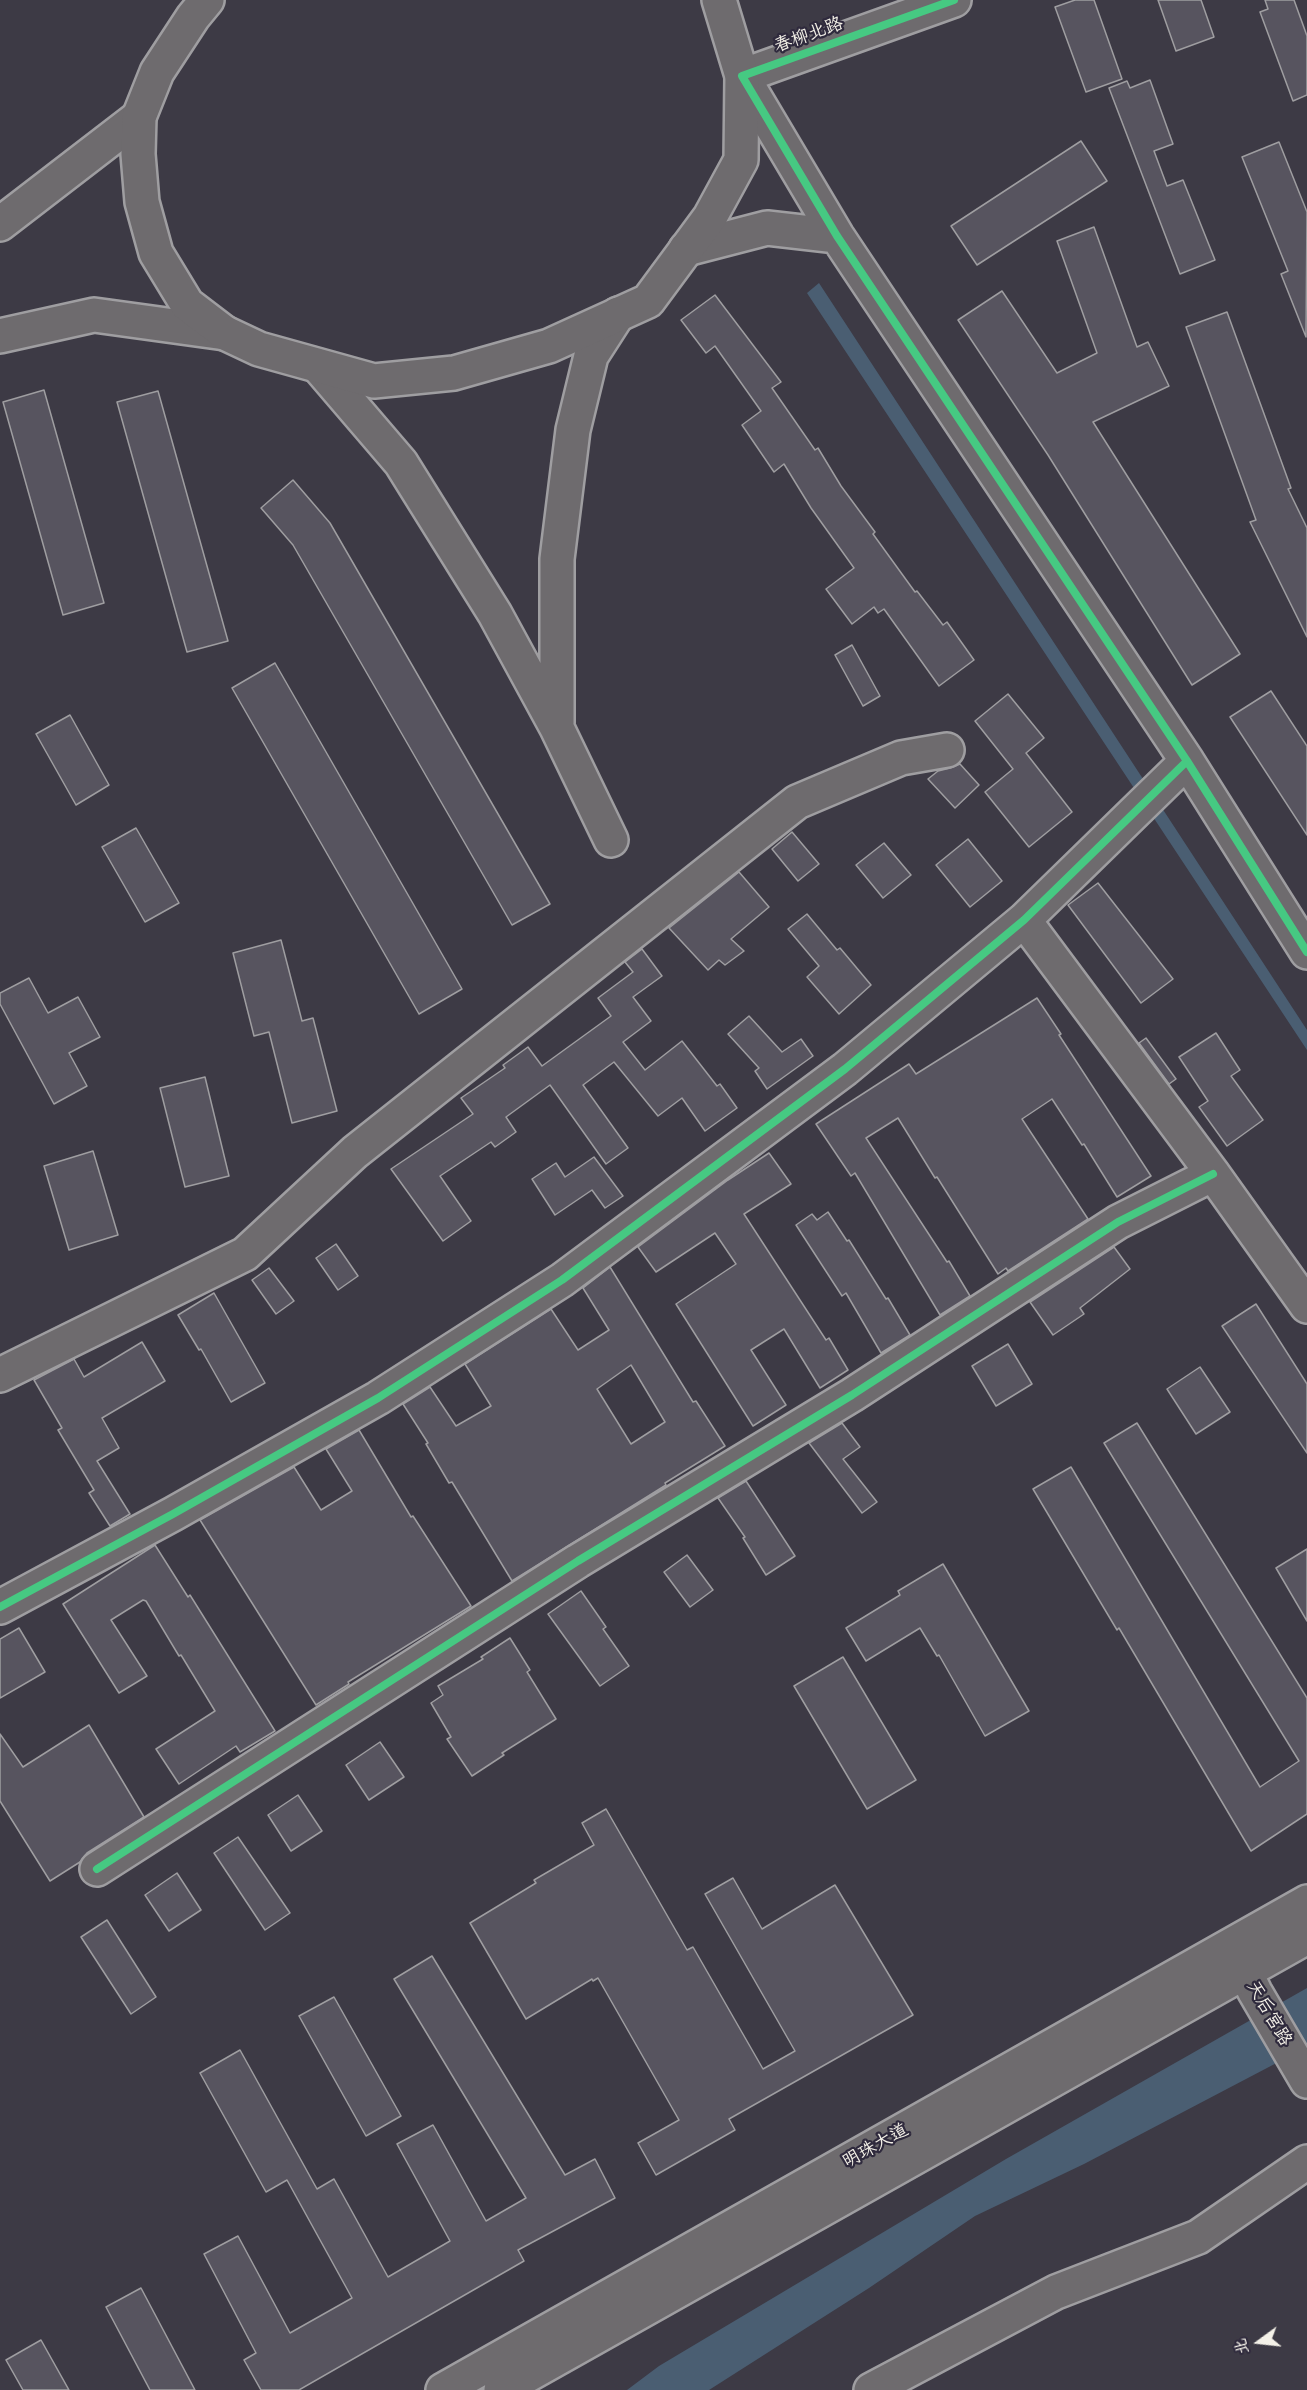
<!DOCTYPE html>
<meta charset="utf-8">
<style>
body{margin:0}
#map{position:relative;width:1307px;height:2390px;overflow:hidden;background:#3d3a45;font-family:"Architects Daughter","LXGW WenKai TC",sans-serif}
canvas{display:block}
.north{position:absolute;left:1229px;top:2312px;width:60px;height:60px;-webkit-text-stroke:4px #2f2a3d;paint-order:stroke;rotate:255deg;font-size:16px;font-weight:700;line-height:24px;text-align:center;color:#f4f1e8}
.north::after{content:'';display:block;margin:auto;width:21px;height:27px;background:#f4f1e8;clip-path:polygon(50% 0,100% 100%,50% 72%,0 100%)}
</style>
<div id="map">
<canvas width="1307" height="2390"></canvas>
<div class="north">北</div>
</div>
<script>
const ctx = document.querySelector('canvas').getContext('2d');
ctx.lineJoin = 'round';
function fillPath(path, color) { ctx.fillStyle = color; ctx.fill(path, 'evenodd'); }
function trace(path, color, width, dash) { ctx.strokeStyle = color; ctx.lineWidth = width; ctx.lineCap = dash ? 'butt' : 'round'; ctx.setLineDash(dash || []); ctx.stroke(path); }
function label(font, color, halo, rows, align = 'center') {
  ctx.font = font + ' "Architects Daughter","LXGW WenKai TC",sans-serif'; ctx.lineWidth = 4.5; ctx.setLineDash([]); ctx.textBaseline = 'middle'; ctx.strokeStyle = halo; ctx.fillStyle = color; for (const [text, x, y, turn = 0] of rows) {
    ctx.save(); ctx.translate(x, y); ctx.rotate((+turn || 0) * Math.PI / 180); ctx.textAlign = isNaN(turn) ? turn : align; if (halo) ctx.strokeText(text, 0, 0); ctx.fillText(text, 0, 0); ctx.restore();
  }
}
fillPath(new Path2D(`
 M819,283L1307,1030V1050L807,293Z
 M1307,1988V2047L1084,2164L975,2216L869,2288L709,2390H627L659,2366L1006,2159Z`), '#4a5e72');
const building = new Path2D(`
 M1075,0H1094L1122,79L1086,92L1055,7Z
 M1158,0H1201L1214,37L1176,51Z
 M1265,0H1294L1307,36V95L1293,101L1260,12L1268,9Z
 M1150,80L1173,144L1154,151L1167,186L1183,180L1215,260L1180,274L1109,88L1127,81L1130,88Z
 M1081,141L1107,181L977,265L951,226Z
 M1279,142L1307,212L1306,337L1281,274L1288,271L1242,157Z
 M1094,227L1137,347L1148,342L1169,386L1093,422L1240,654L1192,685L1048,455L958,320L1002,291L1057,373L1097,353L1057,241Z
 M715,295L781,382L772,388L815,450L818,448L841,486L875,532L873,534L915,592L917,591L943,625L947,622L974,660L939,686L884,609L878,613L874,607L852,624L826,589L854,568L811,508L784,464L774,472L742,425L761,411L715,346L706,353L681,320Z
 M1227,312L1291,488L1288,489L1307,528V637L1250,522L1256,520L1186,327Z
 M44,390L104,603L63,615L3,402Z
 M158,391L228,641L187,652L117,402Z
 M293,480L330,523L550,904L512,925L293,545L261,508Z
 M852,645L880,696L863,706L835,655Z
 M275,663L462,989L419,1014L232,688Z
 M1271,691L1307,746V835L1230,717Z
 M1008,694L1044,738L1026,753L1072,812L1029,847L985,792L1013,769L975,721Z
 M70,715L109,785L76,805L36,734Z
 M960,764L979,785L955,808L928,779L938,771L950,768Z
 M136,828L179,903L145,922L102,847Z
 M792,832L819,864L798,881L772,849Z
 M968,839L1002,881L970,907L936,865Z
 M884,843L911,875L883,898L856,865Z
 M739,872L769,907L731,939L744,951L725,965L719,960L708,970L669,928Z
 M1098,883L1173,979L1141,1003L1068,905Z
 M807,914L837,950L840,948L871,985L839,1014L807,977L819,966L788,929Z
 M281,940L302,1021L313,1018L337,1111L292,1123L269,1032L254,1036L233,953Z
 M642,949L662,976L633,997L651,1021L623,1042L645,1070L682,1041L717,1086L720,1084L737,1108L705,1131L682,1098L658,1116L614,1062L583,1085L628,1148L606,1164L550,1085L506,1117L516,1132L495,1147L491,1142L440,1176L471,1221L443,1241L391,1169L473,1114L461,1098L505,1068L503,1065L528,1047L542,1066L611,1016L598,998L633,972L625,962Z
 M29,978L48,1013L78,997L100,1037L69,1053L87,1086L54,1104L0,1004V993Z
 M1037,998L1061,1034L1059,1035L1151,1176L1117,1197L1084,1144L1082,1145L1052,1099L1022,1119L1088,1219L1008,1271L1006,1268L998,1274L937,1177L935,1178L898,1118L866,1138L947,1262L949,1261L970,1296L940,1315L855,1173L851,1176L816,1124L909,1064L916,1074Z
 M749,1016L782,1052L801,1039L813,1056L767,1089L755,1071L759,1068L728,1034Z
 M1216,1033L1240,1070L1231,1076L1263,1120L1227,1146L1199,1107L1208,1101L1179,1057Z
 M1146,1038L1176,1079L1169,1084L1139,1043Z
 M205,1077L229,1176L185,1187L160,1088Z
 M93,1151L118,1235L69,1250L44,1166Z
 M769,1153L791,1184L744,1214L826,1340L829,1338L848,1370L820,1388L784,1329L751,1350L786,1405L753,1426L676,1304L736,1264L715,1233L656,1272L638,1247L728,1180Z
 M594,1157L623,1196L605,1208L592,1190L555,1215L532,1179L556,1163L565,1177Z
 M828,1212L847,1241L849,1240L886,1299L888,1298L910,1335L881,1353L846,1293L842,1296L796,1225L812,1214L817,1220Z
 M336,1244L358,1276L338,1290L316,1258Z
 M1114,1247L1130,1269L1080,1308L1084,1314L1053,1335L1030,1302Z
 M610,1267L693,1402L696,1401L725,1446L665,1483L666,1485L512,1581L452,1482L449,1483L426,1444L428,1443L403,1404L430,1387L456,1426L491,1406L465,1364L551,1309L578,1350L609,1330L583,1288ZM631,1365L665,1422L631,1444L597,1389Z
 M269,1268L294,1301L276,1314L252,1280Z
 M214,1293L265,1383L231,1402L201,1349L199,1350L178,1315Z
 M1256,1304L1307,1384V1453L1222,1326Z
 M142,1342L165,1381L102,1418L119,1448L97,1461L130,1514L110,1526L89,1493L94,1490L58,1430L62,1428L34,1380L74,1359L84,1377Z
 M1008,1344L1032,1384L996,1406L972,1366Z
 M1200,1367L1230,1412L1196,1434L1167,1389Z
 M842,1423L860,1447L843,1459L877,1502L862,1513L809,1443Z
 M1137,1423L1307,1698V1814L1251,1851L1119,1628L1117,1630L1033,1489L1071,1467L1260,1787L1299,1761L1104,1443Z
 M359,1430L411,1517L413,1516L471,1606L348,1682L349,1684L316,1705L200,1520L294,1467L321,1510L352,1491L326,1449Z
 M746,1481L795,1556L766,1575L743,1538L745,1537L718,1498Z
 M155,1545L188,1597L190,1595L275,1731L240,1752L236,1746L179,1784L156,1749L215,1711L181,1655L179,1656L146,1601L143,1600L111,1620L147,1676L119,1693L63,1604Z
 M1307,1549V1621L1276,1568Z
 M687,1555L713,1590L690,1607L664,1572Z
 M943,1564L1029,1711L985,1736L939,1655L937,1656L920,1628L866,1661L846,1628L900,1595L898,1591Z
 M581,1591L606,1627L603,1629L629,1666L600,1686L548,1614Z
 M19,1628L45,1672L0,1698V1639Z
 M510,1638L530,1670L527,1672L556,1719L502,1753L504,1755L472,1776L447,1739L451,1737L431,1703L443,1695L438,1686L483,1659L481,1657Z
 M843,1657L916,1780L867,1809L794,1686Z
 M89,1725L144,1817L87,1853L80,1862L50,1881L0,1801V1734L23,1767Z
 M380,1742L404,1777L369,1800L346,1765Z
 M298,1795L322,1831L291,1851L268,1815Z
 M606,1809L687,1950L693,1947L763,2069L795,2051L705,1894L733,1878L762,1929L835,1885L913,2015L729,2119L735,2130L656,2175L638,2143L679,2120L598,1978L593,1981L592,1979L526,2019L470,1923L536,1883L534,1880L594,1845L582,1823Z
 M238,1837L290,1913L265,1930L214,1853Z
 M177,1873L201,1910L169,1931L145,1895Z
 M107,1920L156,1997L131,2014L81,1937Z
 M432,1956L565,2175L595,2159L615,2198L518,2250L524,2261L299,2390H261L244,2360L256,2353L204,2254L238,2236L290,2333L352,2298L287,2180L266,2192L200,2073L240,2050L317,2189L334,2179L388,2277L450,2241L397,2144L433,2125L486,2221L526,2198L394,1979Z
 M334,1997L401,2116L366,2136L299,2016Z
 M141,2288L195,2390H150L106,2307Z
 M41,2340L69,2390H23L6,2360Z`);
fillPath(building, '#57545f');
trace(building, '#9f9ea1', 1.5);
const minor = new Path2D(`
 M954,0L742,76L837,236L1187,761L1307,952
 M0,224L139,117
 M686,249L767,228L837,236
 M0,336L94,315L225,333
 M318,366L401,463L495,614L557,728L611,840
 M557,723V559L573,430L591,356L618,314
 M1024,920L1213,1174L1307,1306
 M0,1375L245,1254L355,1152L797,802L901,758L947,750
 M0,1607L173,1514L378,1398L562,1280L845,1069L1024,920L1187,761
 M97,1869L578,1561L852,1395L1118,1222L1213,1174
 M1232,1946L1255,1992L1307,2081
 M871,2390L1056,2292L1198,2237L1307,2162`);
const major = new Path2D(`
 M207,0L193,17L157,72L139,117L138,154L142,202L156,253L187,304L225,333L259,349L374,381L454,373L549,346L648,301L710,217L741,160L742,76L719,0
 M443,2390L1307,1902
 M501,2390L1307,1937`);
trace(minor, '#9f9ea1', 38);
trace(major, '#9f9ea1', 38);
trace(minor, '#6e6b6e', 33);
trace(major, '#6e6b6e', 33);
trace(new Path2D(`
 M954,0L742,76L837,236L1187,761L1307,952
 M0,1607L173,1514L378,1398L562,1280L845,1069L1024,920L1187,761
 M97,1869L578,1561L852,1395L1118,1222L1213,1174`), '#46c982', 8);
label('18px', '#f4f1e8', '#2f2a3d', [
 ["春柳北路",809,36,-20],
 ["天后宫路",1268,2014,60],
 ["明珠大道",876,2147,-29]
]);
</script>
